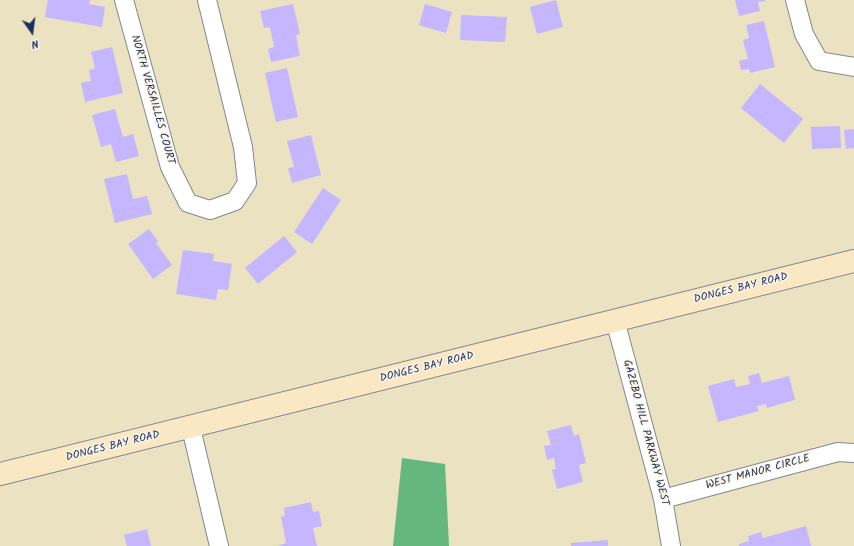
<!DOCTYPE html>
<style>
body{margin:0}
#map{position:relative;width:854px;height:546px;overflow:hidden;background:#eae2c0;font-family:Kalam,sans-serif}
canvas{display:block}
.north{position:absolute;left:12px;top:12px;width:40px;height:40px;-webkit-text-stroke:3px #fcf5e5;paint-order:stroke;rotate:166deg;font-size:11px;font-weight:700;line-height:16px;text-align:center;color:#1b2f5e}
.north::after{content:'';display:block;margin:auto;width:14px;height:18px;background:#1b2f5e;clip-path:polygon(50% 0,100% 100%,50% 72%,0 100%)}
</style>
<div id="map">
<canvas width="854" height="546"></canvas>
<div class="north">N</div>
</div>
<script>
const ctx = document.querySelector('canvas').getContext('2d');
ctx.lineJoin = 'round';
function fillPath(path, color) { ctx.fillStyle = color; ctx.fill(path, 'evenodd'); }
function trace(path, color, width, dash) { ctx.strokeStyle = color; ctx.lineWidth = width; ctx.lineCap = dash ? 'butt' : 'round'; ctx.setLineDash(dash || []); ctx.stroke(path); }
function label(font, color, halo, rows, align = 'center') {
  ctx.font = font + ' Kalam,sans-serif'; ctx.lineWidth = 3; ctx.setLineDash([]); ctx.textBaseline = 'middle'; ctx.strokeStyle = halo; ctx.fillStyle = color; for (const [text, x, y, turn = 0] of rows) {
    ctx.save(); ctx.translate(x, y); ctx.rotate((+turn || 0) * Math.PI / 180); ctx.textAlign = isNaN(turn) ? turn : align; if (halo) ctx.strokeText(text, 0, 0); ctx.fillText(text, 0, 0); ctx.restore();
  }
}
fillPath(new Path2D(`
 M402,458L445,464L449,546H393Z`), '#66b680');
fillPath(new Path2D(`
 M48,0H90L89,4L105,7L102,27L45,17Z
 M556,0L563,27L537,34L530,7Z
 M735,0H765V1L758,2L760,11L739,16Z
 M293,4L300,34L296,35L300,56L271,62L268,49L274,47L270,27L264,28L260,11Z
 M425,4L452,12L446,33L419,25Z
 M461,15L507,17L505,42L460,40Z
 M764,21L775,67L750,73L749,69L741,70L739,61L748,59L743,40L749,38L746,25Z
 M112,47L123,93L85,102L81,83L91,81L89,70L95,68L91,52Z
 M287,68L298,117L276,122L265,73Z
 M760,84L803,119L784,143L741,108Z
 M115,109L123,137L133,134L139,156L116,162L111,144L101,147L92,115Z
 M840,126L841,148L812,149L811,127Z
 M854,129V148L846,149L844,130Z
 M311,135L321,175L292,183L288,168L294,167L287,141Z
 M127,174L133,199L147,196L152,214L115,223L104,179Z
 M323,188L341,200L312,244L294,232Z
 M149,229L158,241L156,243L172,265L153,279L128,244Z
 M284,236L297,252L258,284L245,268Z
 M183,250L214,254L213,261L232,264L228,290L218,289L216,300L176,294Z
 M759,373L762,383L789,376L795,400L767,408L766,404L757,406L759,411L718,422L708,386L734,379L736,387L750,384L748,376Z
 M571,425L574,436L579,434L586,463L579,465L583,482L557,489L552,470L556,469L554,458L547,460L544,446L551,445L547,431Z
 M311,502L313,512L319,511L322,526L313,528L317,546H277L286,543L281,517L285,516L284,508Z
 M806,526L811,546H739V544L749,541L748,536L761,532L763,538Z
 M147,529L151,546H127L124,535Z
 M608,540V546H571V543Z`), '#c6b6ff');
const street = new Path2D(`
 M124,0L170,167L188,203L210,210L235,201L247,183L243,147L207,0
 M795,0L804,34L819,61L854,67
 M615,320L663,499L671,546
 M191,428L219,546
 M663,499L838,452L854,453`);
const secondary = new Path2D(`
 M0,474L854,261`);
trace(street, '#82888f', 20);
trace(secondary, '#82888f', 24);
trace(street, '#fff', 18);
trace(secondary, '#fae7c3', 22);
label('11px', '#1b2f5e', '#fcf5e5', [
 ["NORTH VERSAILLES COURT",152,100,74],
 ["DONGES BAY ROAD",741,289,-14],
 ["DONGES BAY ROAD",427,368,-14],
 ["GAZEBO HILL PARKWAY WEST",645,433,75],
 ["DONGES BAY ROAD",113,447,-14],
 ["WEST MANOR CIRCLE",758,473,-15]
]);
</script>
